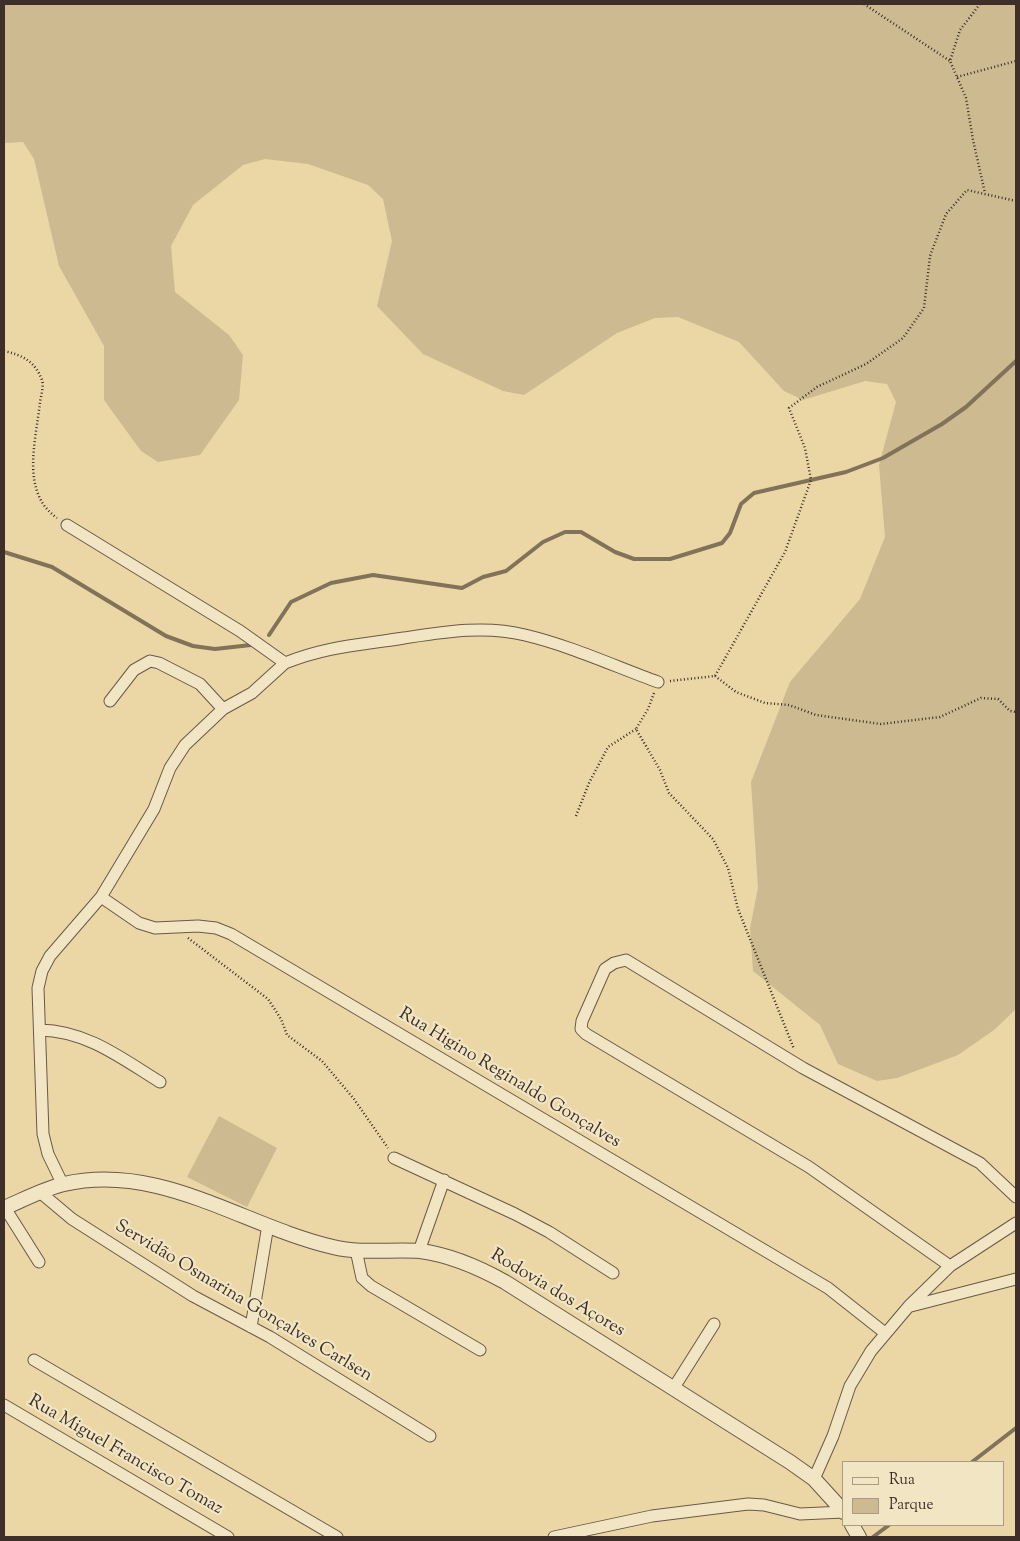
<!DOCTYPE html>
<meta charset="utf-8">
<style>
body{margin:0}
#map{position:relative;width:1020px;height:1541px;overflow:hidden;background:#ead7a5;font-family:"Sorts Mill Goudy",serif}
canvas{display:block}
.frame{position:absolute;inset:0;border:5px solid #3e2f28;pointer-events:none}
.legend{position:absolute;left:842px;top:1461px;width:162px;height:65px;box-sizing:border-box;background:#f1e5c4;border:1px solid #a99c86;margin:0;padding:6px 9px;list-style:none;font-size:15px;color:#3e2f28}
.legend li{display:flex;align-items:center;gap:10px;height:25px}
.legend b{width:25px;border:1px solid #a99c86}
</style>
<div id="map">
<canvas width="1020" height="1541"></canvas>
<div class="frame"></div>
<ul class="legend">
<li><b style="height:6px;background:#f1e5c4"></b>Rua</li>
<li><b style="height:14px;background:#cdba90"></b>Parque</li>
</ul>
</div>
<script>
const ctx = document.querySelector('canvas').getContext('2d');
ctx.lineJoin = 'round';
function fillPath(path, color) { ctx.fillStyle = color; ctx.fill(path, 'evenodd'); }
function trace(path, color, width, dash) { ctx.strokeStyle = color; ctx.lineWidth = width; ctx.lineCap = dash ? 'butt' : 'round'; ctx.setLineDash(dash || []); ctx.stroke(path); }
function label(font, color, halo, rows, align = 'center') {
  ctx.font = font + ' "Sorts Mill Goudy",serif'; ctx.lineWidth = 4.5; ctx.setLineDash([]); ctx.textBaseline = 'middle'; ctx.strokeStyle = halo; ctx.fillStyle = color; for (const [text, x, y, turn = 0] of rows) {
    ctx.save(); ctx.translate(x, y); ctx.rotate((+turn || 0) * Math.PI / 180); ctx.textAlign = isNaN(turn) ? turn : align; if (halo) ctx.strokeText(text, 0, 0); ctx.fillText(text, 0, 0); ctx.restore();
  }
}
fillPath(new Path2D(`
 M4,4H1016V1009L994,1030L958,1055L897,1078L877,1081L838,1064L820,1025L753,971L750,928L758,888L751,782L790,682L860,599L885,537L879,465L896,402L887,384L865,381L803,400L784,391L739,342L678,317L655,318L617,333L524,395L503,391L423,354L377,306L392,241L383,199L368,185L308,164L265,159L243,165L193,205L171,246L175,292L229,335L243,355L239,400L200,455L158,462L141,451L104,400V346L59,266L34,159L23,142L4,143Z
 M219,1116L277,1148L247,1207L187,1177Z`), '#cdba90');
trace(new Path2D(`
 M4,552L52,567L166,636L193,646L215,649L251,645
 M269,635L291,602L331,583L373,575L462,588L483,577L506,571L543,542L565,532H581L615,552L634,559H670L722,543L730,533L741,504L754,493L846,472L883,458L942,424L966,407L1016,361
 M972,1462L1016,1428
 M873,1537L889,1525`), '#827259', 4);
const minor = new Path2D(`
 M285,663C327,646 360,645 404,638C444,632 485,625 525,635C571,646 614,666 658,682
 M110,701L134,670L150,661L159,663L200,684L223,709
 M101,897L139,923L155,928L198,926L216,928L231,934L828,1288L885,1333
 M40,1030C87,1031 121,1058 160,1082
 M394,1158L515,1214L549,1232L613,1273
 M63,1185L48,1154L43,1134L38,988L42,971L50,956L101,897L154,809L170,768L185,745L223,709L252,693L285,663L240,631L67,525
 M41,1193L72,1219L193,1296L270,1337L430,1436
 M5,1208L39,1262
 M356,1250L362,1278L371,1286L480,1350
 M419,1251L444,1180
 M950,1266L809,1167L586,1034L581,1029L582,1021L605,969L614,963L626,960L803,1068L980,1163L1016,1197
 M911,1306L1016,1279
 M251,1327L268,1225
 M34,1360L337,1537
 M673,1389L714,1324
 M4,1405L228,1537
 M814,1479L833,1436L850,1386L871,1351L909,1306L950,1266L1016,1223
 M554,1537L652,1516L748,1504L764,1505L800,1514L844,1512`);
const tertiary = new Path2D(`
 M4,1208C23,1200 43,1189 64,1184C160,1162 243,1226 333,1247C361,1254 391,1249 420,1251C451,1255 478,1267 505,1282L790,1462L814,1479L844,1512
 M852,1525L859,1537`);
trace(minor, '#695947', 13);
trace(tertiary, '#695947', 16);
trace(new Path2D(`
 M864,4L950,61
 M980,4L960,30L950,61L966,98L973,140L985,193
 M957,77L1016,61
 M4,351C22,355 35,361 42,380C44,386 41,396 40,402C36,441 20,492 57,518
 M715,676L736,692L765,703L789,705L816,715L881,724L940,717L981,698L998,699L1010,711L1016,712
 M670,681L715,676L785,552L811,480L805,448L789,408L817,387L866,364L903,338L924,308L930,256L946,214L967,190L1016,201
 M654,693L648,709L636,729L660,770L669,793L713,839L728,868L738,909L794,1049
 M576,816L589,783L608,747L636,729
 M188,938L268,999L281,1019L287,1035L322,1061L354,1099L388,1148`), '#3e2f28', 2.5, [1, 2.5]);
trace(minor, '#f1e5c4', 11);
trace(tertiary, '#f1e5c4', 14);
label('18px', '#3e2f28', '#f1e5c4', [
 ["Rua Higino Reginaldo Gonçalves",509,1079,31],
 ["Rodovia dos Açores",557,1294,31],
 ["Servidão Osmarina Gonçalves Carlsen",243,1302,31],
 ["Rua Miguel Francisco Tomaz",125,1456,30]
]);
</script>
